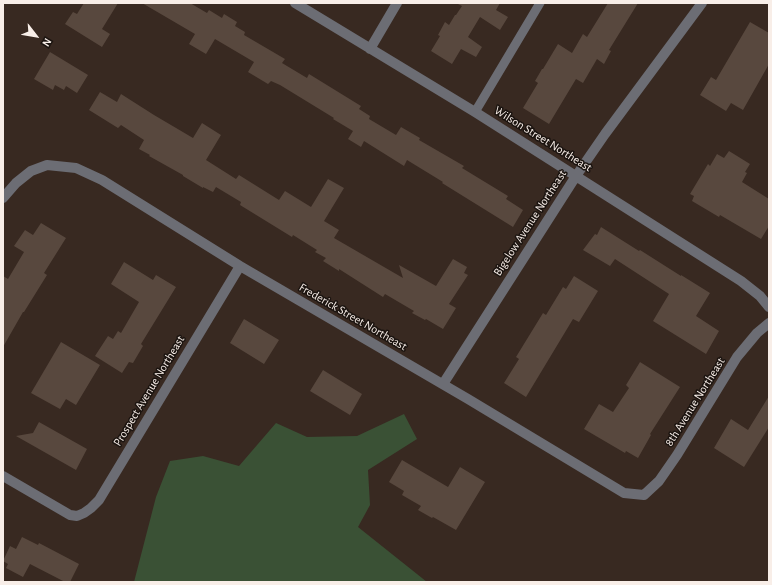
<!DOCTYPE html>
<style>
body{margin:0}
#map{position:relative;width:772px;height:585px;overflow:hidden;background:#382921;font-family:"Alegreya Sans",sans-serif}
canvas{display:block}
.frame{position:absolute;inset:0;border:4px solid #f8eee8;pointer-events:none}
.north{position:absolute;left:16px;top:16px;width:40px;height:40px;-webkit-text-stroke:3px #1b1410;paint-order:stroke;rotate:121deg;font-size:11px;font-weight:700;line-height:16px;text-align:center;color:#f8eee8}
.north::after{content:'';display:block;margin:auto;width:14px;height:18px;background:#f8eee8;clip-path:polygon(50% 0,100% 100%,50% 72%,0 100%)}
</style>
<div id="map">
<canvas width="772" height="585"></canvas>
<div class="frame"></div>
<div class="north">N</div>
</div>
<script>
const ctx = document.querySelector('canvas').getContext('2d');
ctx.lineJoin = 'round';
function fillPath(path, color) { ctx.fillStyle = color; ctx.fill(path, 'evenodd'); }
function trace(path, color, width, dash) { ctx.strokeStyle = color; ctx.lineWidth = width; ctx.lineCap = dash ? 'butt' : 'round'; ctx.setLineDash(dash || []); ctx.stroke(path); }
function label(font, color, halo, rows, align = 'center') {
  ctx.font = font + ' "Alegreya Sans",sans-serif'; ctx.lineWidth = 3; ctx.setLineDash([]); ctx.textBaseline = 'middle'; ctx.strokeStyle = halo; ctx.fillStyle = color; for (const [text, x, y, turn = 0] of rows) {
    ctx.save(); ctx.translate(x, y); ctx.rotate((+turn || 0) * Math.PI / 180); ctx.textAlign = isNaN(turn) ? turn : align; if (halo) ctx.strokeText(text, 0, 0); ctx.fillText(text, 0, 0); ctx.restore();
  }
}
fillPath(new Path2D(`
 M404,414L417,439L368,470L370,505L358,527L427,582H134L156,497L170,461L203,456L239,466L276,423L307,437L357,436Z`), '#3a5135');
fillPath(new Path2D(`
 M84,3H118L102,29L110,34L102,47L65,24L73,12L77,14Z
 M142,3H190L207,13L209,10L222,18L224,14L237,22L235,26L245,32L244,35L285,59L282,63L307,78L309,74L361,106L359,109L370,116L369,119L396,135L401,127L420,138L419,140L464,166L462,168L508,196L506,199L523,210L513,227L442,183L443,182L407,160L404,166L364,141L361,147L348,139L353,131L333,119L334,118L280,85L271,81L268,84L248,72L254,62L215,39L206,54L189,44L195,34Z
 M456,3H500L496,10L508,17L500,30L480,17L468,37L482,47L476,57L461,49L452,64L431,51L440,36L438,35L445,22L449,25L455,15H456L462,6Z
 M608,3H638L609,50L611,51L604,64L597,59L583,83L576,79L549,124L523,108L538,83L535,81L542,69H543L558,44L572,53L583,34L587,37Z
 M750,22L769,33V64L743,110L731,103L726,111L700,95L711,77L716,80Z
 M50,52L88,75L77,93L66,86L64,90L55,85L53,90L34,79Z
 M100,92L117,102L121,94L154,115L193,138L202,123L221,135L206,160L236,179L239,175L279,200L285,191L311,207L328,179L344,188L324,221L339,230L334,238L403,278L399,265L436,286L453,259L467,267L464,273L468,275L449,304L456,308L443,329L426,319L425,320L412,313L414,311L385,294L383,297L339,269V271L323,261L326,258L315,252L317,250L293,235L292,237L240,205L241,202L216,187L213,192L203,187V188L183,176V175L149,156L150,155L139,149L144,140L121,125L118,128L89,110Z
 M729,151L750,164L745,172L747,173L742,182L769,199V226L761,239L720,215L719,217L692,201L694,196L690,194L708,164L710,166L717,154L724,158Z
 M41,223L66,238L44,273L47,275L24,312H23L3,347V276L8,279L24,252L14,246L25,230L33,235Z
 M601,227L639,251L640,250L681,276V275L710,293L696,316L719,331L706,354L653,321L669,294L615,259L610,266L583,250L595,234L597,235Z
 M124,262L153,280L156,275L176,287L141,344L143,346L133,363L129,362L122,373L95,356L108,336L113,339L118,331L121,333L139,302L111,284Z
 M574,276L598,291L579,322L573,319L526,397L504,383L519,359L516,357L543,313L546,315L563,287L566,289Z
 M244,319L279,340L264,364L230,343Z
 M61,342L100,365L76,405L66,399L60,409L31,393Z
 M640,362L680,387L650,434L651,435L638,458L626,451L625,453L584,429L599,404L613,412L629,388L626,385Z
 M323,370L362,394L350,415L310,391Z
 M769,396V427L744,467L714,448L731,419L748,430Z
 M39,422L87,449L76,470L16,436L33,433Z
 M402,460L448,487L460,467L485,482L456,530L433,517L432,518L418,510L421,506L402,495L404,491L389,482Z
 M22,537L38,545L39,543L79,564L70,582H65L30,564L23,577L6,568L8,564L3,561L10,546L16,549Z`), '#58483e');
trace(new Path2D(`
 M475,112L540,3`), '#6c6d74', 9);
trace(new Path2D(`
 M295,3L475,112L741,281L760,296L769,307
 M370,49L397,3
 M3,198L16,183L31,171L47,165L76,168L102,180L240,266L468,399L624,493L644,495L659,481L677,455L737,357L757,333L769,323
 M443,384L576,176L605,134L702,3
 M3,476L70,515L77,516L84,513L91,508L99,500L240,266`), '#6c6d74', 10);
label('12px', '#f8eee8', '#1b1410', [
 ["Wilson Street Northeast",543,139,32],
 ["Bigelow Avenue Northeast",530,223,-57],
 ["Frederick Street Northeast",353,317,30],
 ["Prospect Avenue Northeast",149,391,-59],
 ["8th Avenue Northeast",695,402,-58]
]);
</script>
